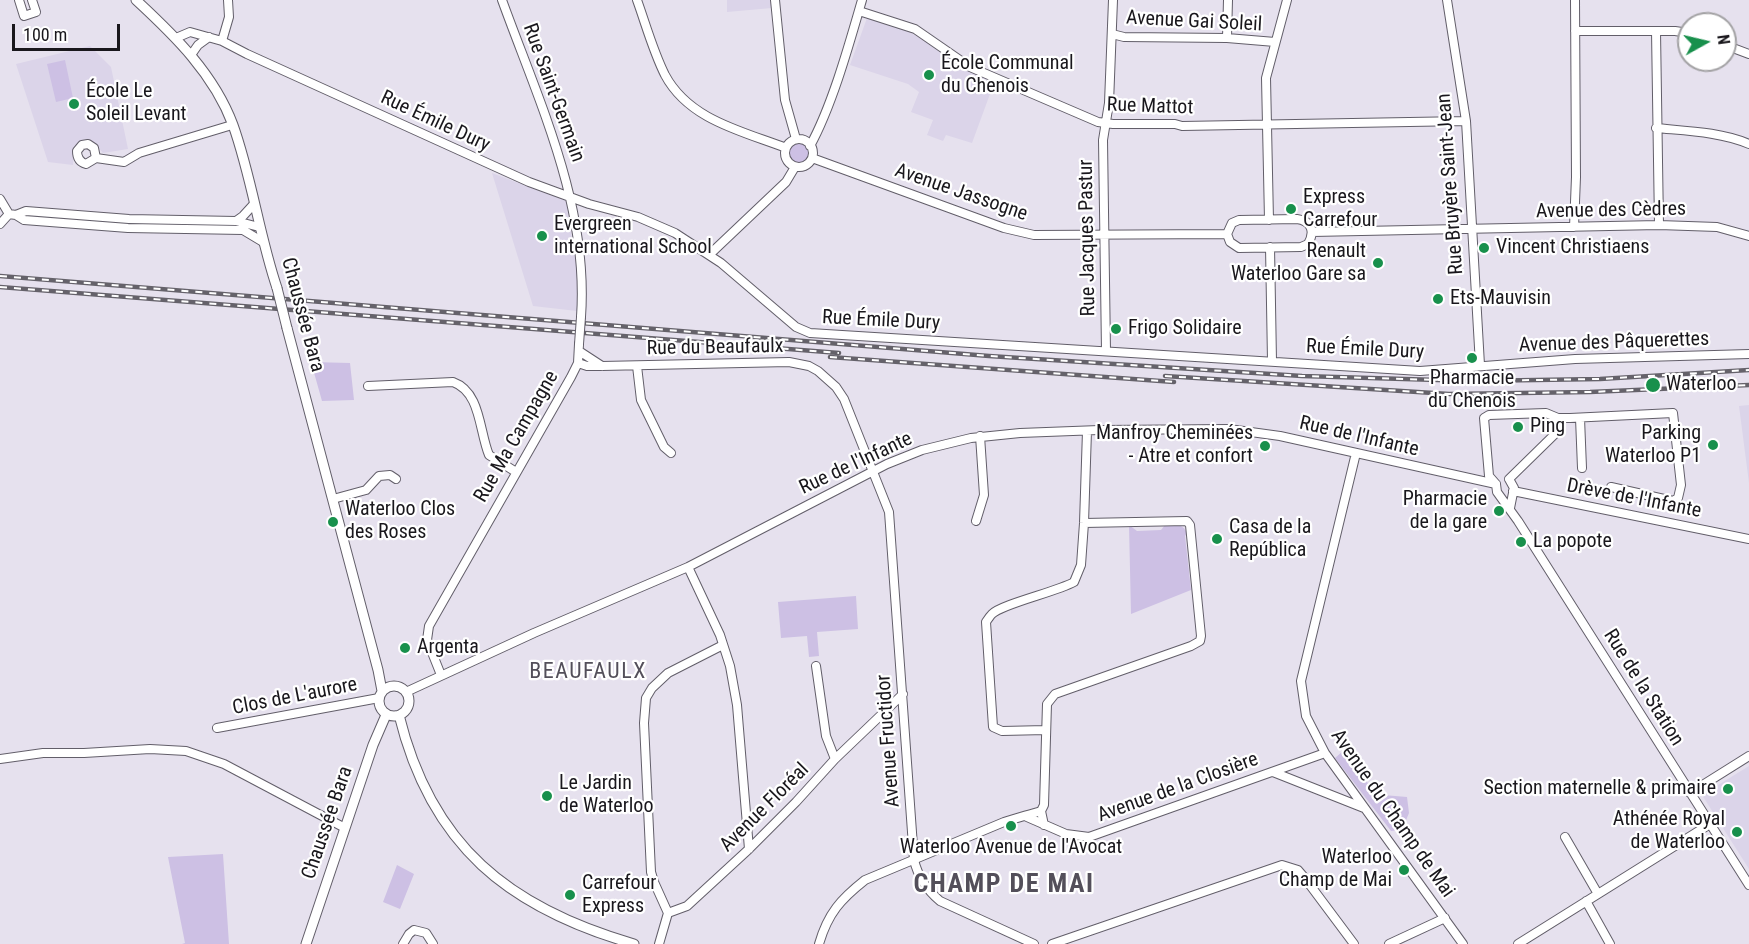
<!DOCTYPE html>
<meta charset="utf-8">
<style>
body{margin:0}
#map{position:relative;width:1749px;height:944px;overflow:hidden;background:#e6e1ee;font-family:"Roboto Condensed",sans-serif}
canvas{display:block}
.north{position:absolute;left:1677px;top:12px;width:60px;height:60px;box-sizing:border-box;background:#fff;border:2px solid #a3a2a4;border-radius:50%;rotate:82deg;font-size:16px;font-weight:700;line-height:24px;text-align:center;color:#19171c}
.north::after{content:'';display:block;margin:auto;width:21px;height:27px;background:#18904c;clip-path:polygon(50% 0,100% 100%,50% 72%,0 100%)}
.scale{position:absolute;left:12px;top:24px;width:108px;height:27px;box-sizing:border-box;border:3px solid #19171c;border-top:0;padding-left:8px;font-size:18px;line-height:21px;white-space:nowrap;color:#19171c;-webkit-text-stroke:4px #fff;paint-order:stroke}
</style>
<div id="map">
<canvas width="1749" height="944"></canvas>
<div class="north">N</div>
<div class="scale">100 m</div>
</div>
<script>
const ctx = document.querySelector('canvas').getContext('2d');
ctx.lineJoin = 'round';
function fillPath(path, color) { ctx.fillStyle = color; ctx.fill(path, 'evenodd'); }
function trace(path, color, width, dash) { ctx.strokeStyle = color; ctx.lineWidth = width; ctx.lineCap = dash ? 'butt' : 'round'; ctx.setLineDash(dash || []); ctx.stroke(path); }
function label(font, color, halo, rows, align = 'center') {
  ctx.font = font + ' "Roboto Condensed",sans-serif'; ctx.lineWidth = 4.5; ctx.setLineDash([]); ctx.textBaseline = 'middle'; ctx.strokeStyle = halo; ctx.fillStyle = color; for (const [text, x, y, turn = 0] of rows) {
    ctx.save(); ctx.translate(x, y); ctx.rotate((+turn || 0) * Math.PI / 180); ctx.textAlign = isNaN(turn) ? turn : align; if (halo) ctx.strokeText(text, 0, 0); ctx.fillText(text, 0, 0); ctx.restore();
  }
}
fillPath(new Path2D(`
 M727,0H771L772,8L727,12Z
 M867,18L908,31L926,42L961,68L994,83L972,143L946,135L943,141L927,135L933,120L911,112L919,92L908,84L850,65Z
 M90,46L111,67L128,149L103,153L92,141L82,140L74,146L73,165L48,162L16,64Z
 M492,173L566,201L577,271V311L533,306Z
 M1749,405V483L1739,406Z
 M1749,766V869L1702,795Z`), '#dbd4e9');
fillPath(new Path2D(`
 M65,60L73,98L56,102L47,64Z
 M789 153a10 10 0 1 1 20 0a10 10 0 1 1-20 0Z
 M311,362L350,363L354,400L322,401Z
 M1129,525L1137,531L1161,530L1165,525C1176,525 1182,523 1187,533L1185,536L1191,590L1131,614Z
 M856,596L858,629L817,632L819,656L809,657L807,636L781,638L778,602Z
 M1343,751L1349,766L1360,768L1358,775L1383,795L1407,797L1409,813L1402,830L1391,831L1335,758Z
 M223,854L229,944H182L185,943L168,857Z
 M397,865L414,874L400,909L383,902Z`), '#cdc0e4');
const minor = new Path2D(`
 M19,0L24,16L36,12L32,0
 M502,0C539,102 589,206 581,317
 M637,0C646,25 653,51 665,75C689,120 742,131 786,148
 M775,0L785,100L796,139
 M1447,0L1466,121L1480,365
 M859,11L915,29L970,67L1098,122L1113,124H1175L1182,126L1466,121
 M1575,31H1675L1689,33
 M1656,31L1659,225
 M1112,34L1124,37L1227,38L1275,42
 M176,38L190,32L222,41L247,54L529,182L589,204L638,217L675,233L721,263L796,327L810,333L1420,371L1575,359L1749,354
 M1227,38L1228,0
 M222,41L229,17L228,0
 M1725,45L1749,54
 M191,55L198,45L209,37
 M1656,128C1687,131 1721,132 1749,144
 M785 153a14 14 0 1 1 28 0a14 14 0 1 1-28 0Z
 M810,146C832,106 849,45 862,0
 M96,158L86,164C79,162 77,157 77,151L82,145L88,144L94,148L96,158L124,162L139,153L232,125
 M812,158L1004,228L1034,235L1227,234
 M0,199L9,214L0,224
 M9,214L16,215L24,220L128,228L243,230L263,242
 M16,215L26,211L129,219L236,221L243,216L254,204
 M1297,219C1312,221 1315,232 1308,244L1301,247L1239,248L1230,242L1227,234L1232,223L1239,220Z
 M1269,220L1266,78L1287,0
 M236,221L259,227
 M1574,227L1576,177L1575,0
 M1312,232L1659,225L1717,227L1749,236
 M1270,247L1272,361
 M709,255L786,182L795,167
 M579,351L602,366
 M1106,351L1103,140L1109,103L1113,0
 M578,363L587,366H602L789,362L809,366L818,371L836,387L844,399L889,512L914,860C918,877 926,889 940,901L1034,944
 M637,366L641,400L664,447L671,453
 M368,386L453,382C481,392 479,431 489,455L516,472
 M1580,418L1582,468
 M1356,453L1301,681L1306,716L1325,753L1463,944
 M1509,479L1555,434L1558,418
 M1509,479L1514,488L1510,508
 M1611,487L1673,501L1678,498L1681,485L1673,413L1570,418H1558L1546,413L1489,415L1484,418L1489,476L1496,484L1497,492L1518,521L1749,885
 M1513,491L1749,539
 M333,499L366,490L379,476L390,475L396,479
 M976,521L984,495L980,436
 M688,567L720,635L730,666L737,705L749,849
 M816,666L826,736L835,759
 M441,675L427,640L429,626L571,377L578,363L579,344
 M406,692L534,633L688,567L887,464L922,450L971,438L1020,433L1099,430L1229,429L1280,436L1496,484
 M217,728L379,698
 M1046,730L1002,731L993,727L986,622C988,619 990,616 992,614C1002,604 1056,592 1074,582L1081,565L1084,523L1087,431
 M0,759L43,753H84L150,749L186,751L224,764L345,828
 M1273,772L1364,808
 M1690,793L1749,756
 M1027,817L1066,834L1089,837L1325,753
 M1044,825L1041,811L1044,805L1047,704L1055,694L1191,646L1200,641L1201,636L1190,525L1187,521L1084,523
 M1565,837L1598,894
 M1586,901L1610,944
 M668,913L654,882L651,872L644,723L646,698L652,688L668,673L723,645
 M403,944L409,934L414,930L426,933L433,944
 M659,944L668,913L687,906L749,849L796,802L835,759L903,694
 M819,944C828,913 841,899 865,880L1004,822C1016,818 1028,815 1041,811
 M1052,944L1282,865L1298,870L1304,877L1354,944
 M1389,944L1445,918
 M1518,944L1710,824`);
const major = new Path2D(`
 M136,0C175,36 214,74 233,125C252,178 259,235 277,288
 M287,328L378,670L382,691
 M379 701a15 15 0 1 1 30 0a15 15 0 1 1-30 0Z
 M399,715C431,846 509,908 634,944
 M306,944L373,745L386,715`);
trace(minor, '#625e69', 10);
trace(major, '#625e69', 11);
trace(minor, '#fff', 8);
trace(major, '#fff', 9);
const rail = new Path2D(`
 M0,276L989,356L1302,376L1472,381L1600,379L1749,370
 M0,287L839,353
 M830,357L1174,382
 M1165,376L1449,394L1590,392L1749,385`);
trace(rail, '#65626a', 4.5);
trace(rail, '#fff', 2, [7]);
const minorBridge = new Path2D(`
 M579,344L581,317`);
const majorBridge = new Path2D(`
 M277,288L287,328`);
trace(minorBridge, '#625e69', 10, []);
trace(majorBridge, '#625e69', 11, []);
trace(minorBridge, '#fff', 8);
trace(majorBridge, '#fff', 9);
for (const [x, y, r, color] of [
 [929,75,6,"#18904c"],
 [74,104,6,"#18904c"],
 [1291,209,6,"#18904c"],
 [542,236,6,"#18904c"],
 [1484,248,6,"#18904c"],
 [1378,263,6,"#18904c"],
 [1438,299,6,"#18904c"],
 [1116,329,6,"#18904c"],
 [1472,358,6,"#18904c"],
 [1653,385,8,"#18904c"],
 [1518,427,6,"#18904c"],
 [1713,445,6,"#18904c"],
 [1265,446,6,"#18904c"],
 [1499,511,6,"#18904c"],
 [333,522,6,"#18904c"],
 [1217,539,6,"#18904c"],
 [1521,542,6,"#18904c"],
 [405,648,6,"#18904c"],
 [1728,789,6,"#18904c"],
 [547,796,6,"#18904c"],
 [1011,826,6,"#18904c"],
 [1737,832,6,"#18904c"],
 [1404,870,6,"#18904c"],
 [570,895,6,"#18904c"]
]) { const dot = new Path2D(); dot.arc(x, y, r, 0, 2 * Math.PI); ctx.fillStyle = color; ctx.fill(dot); trace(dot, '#fff', 2); }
label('20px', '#19171c', '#fff', [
 ["Avenue Gai Soleil",1194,22,3],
 ["Rue Saint-Germain",553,93,70],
 ["Rue Mattot",1150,107,2],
 ["Rue Émile Dury",435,122,25],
 ["Rue Bruyère Saint-Jean",1451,184,-94],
 ["Avenue Jassogne",961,193,19],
 ["Avenue des Cèdres",1611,211,-1],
 ["Rue Jacques Pastur",1088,238,-91],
 ["Chaussée Bara",302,315,75],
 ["Rue Émile Dury",881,321,3],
 ["Avenue des Pâquerettes",1614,343,-2],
 ["Rue du Beaufaulx",715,348,-1],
 ["Rue Émile Dury",1365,350,3],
 ["Rue Ma Campagne",517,437,-60],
 ["Rue de l'Infante",1359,437,13],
 ["Rue de l'Infante",856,464,-25],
 ["Drève de l'Infante",1634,499,11],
 ["Rue de la Station",1643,688,58],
 ["Clos de L'aurore",295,697,-11],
 ["Avenue Fructidor",889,741,-94],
 ["Avenue de la Closière",1178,788,-20],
 ["Avenue Floréal",765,808,-45],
 ["Avenue du Champ de Mai",1392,814,55],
 ["Chaussée Bara",328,823,-71]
]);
label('20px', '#19171c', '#fff', [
 ["École Communal",941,64],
 ["du Chenois",941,87],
 ["École Le",86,92],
 ["Soleil Levant",86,115],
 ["Express",1303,198],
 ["Carrefour",1303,221],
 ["Evergreen",554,225],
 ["international School",554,248],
 ["Vincent Christiaens",1496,248],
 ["Renault",1366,252,"right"],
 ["Waterloo Gare sa",1366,275,"right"],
 ["Ets-Mauvisin",1450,299],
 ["Frigo Solidaire",1128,329],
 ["Pharmacie",1472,379,"center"],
 ["du Chenois",1472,402,"center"],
 ["Waterloo",1666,385],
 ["Ping",1530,427],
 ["Manfroy Cheminées",1253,434,"right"],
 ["- Atre et confort",1253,457,"right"],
 ["Parking",1701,434,"right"],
 ["Waterloo P1",1701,457,"right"],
 ["Pharmacie",1487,500,"right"],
 ["de la gare",1487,523,"right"],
 ["Waterloo Clos",345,510],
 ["des Roses",345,533],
 ["Casa de la",1229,528],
 ["República",1229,551],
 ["La popote",1533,542],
 ["Argenta",417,648],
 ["Le Jardin",559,784],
 ["de Waterloo",559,807],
 ["Section maternelle & primaire",1716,789,"right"],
 ["Athénée Royal",1725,820,"right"],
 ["de Waterloo",1725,843,"right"],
 ["Waterloo Avenue de l'Avocat",1011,848,"center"],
 ["Waterloo",1392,858,"right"],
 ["Champ de Mai",1392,881,"right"],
 ["Carrefour",582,884],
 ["Express",582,907]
], 'left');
ctx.letterSpacing = '1.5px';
label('22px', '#534f5a', '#fff', [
 ["BEAUFAULX",588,672]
]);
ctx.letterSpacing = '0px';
ctx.letterSpacing = '1.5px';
label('bold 26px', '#534f5a', '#fff', [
 ["CHAMP DE MAI",1004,885]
]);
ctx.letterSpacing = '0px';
</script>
